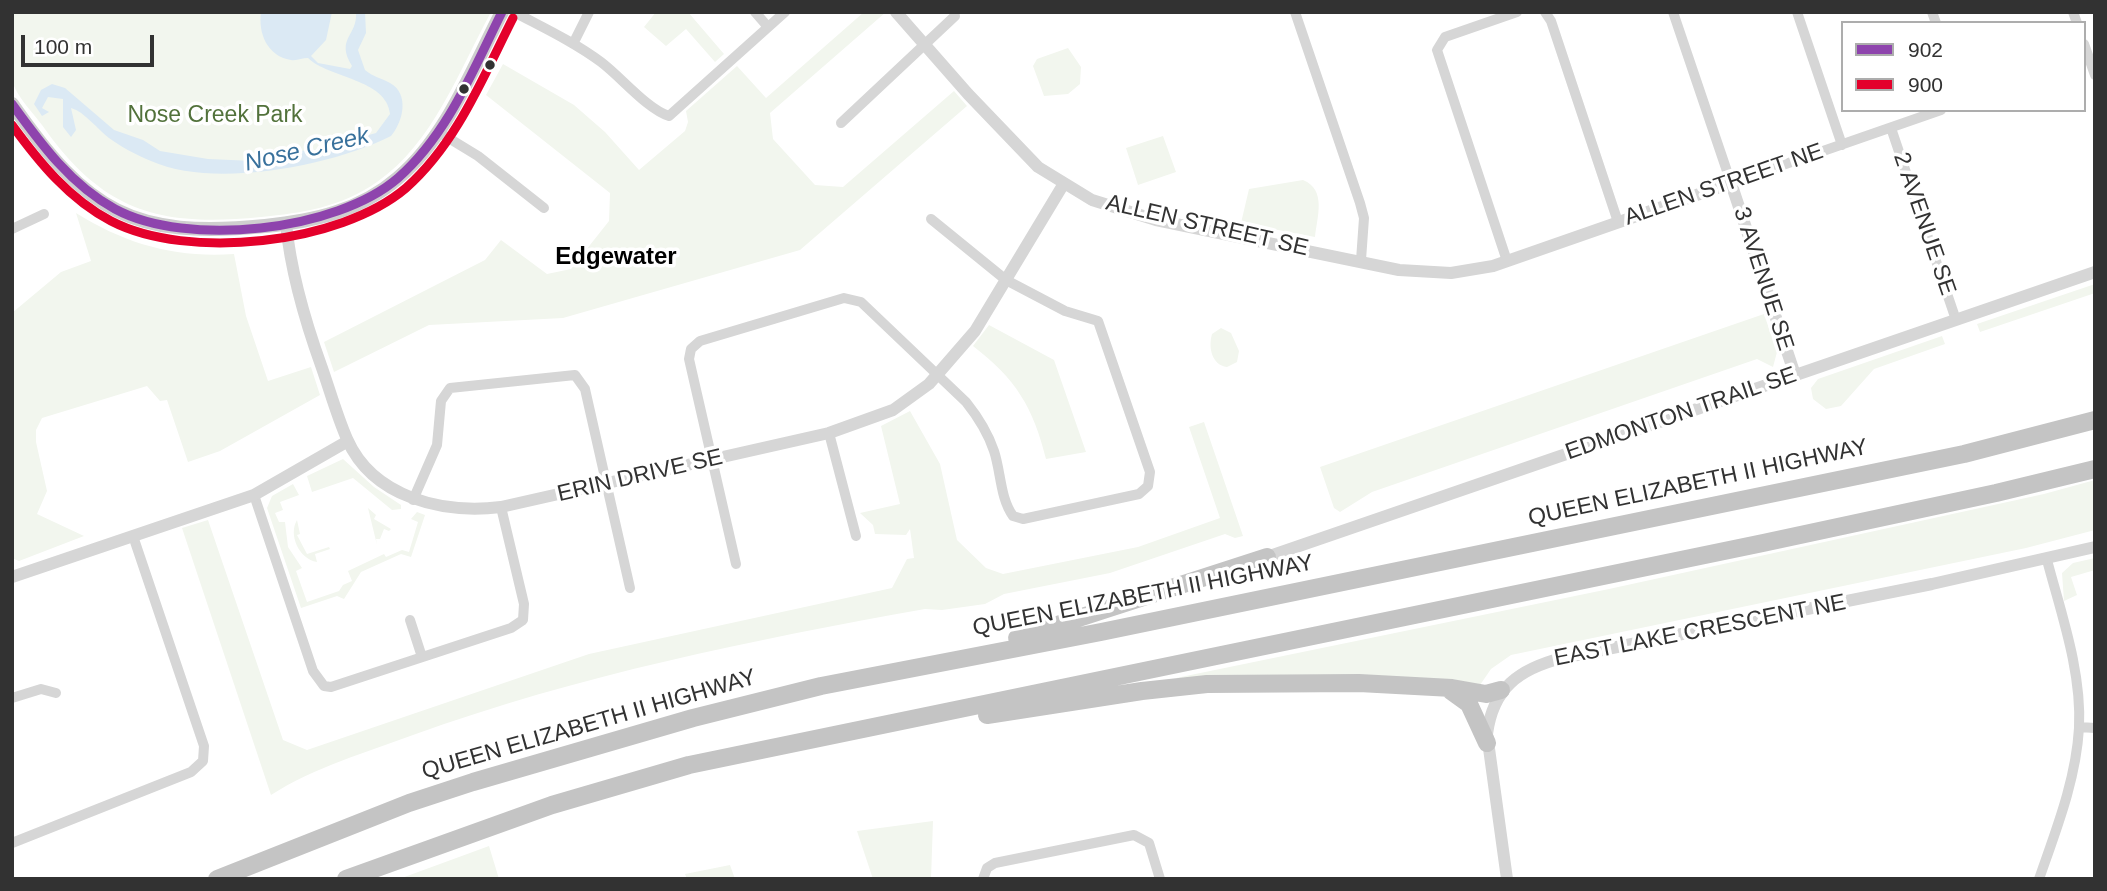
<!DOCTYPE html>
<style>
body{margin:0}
#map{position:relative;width:2107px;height:891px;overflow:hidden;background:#fff;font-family:Helvetica,sans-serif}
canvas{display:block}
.frame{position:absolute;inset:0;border:14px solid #323232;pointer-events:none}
.legend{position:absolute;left:1841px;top:21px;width:245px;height:91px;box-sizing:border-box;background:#fff;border:2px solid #adadad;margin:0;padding:9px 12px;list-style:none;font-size:21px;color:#323232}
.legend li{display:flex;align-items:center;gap:14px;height:35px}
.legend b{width:35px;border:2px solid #adadad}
.scale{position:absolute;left:21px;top:35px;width:133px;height:32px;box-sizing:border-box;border:4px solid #323232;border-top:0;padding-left:9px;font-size:21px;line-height:24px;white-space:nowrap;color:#323232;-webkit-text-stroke:5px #fff;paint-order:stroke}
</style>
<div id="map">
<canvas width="2107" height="891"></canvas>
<div class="frame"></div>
<ul class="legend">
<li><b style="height:9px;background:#8e44ad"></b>902</li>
<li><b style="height:9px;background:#e4002b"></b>900</li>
</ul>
<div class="scale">100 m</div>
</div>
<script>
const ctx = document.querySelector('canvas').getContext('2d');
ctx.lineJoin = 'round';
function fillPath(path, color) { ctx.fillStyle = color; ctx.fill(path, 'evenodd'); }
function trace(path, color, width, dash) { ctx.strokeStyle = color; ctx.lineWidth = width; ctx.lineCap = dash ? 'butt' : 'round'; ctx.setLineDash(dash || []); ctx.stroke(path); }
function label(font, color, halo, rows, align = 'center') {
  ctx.font = font + ' Helvetica,sans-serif'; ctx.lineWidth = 7; ctx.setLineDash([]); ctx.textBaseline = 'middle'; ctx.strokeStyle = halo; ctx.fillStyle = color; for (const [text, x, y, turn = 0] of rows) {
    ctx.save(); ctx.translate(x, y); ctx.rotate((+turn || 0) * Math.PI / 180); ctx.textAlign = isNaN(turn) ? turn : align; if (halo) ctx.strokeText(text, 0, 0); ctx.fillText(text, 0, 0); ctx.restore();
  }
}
fillPath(new Path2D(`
 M12,12H491C459,71 433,143 377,182C341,207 303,213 261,217C159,227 103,212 42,125C33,113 20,100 14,86C7,73 12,29 12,12Z
 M656,12H688L724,54L715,62L686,29L666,46L644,27Z
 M864,12H886L770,113L773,139L815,185L843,187L954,91L967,106L800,250L563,318L429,325L334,372L324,342L485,260L501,240L547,274L571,269L609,221L610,193L486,95L503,64L574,105L605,132L639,170L685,131L688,122L686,111L737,66L766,98Z
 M1068,48L1081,67L1080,84L1068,94L1044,96L1033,66L1037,59Z
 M1163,136L1176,172L1138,185L1126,148Z
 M1303,180C1327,190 1317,217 1315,237L1241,223L1249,189Z
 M76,213C126,244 174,258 234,254L246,316L268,381L311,367L320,395L220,451L188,462L167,400L160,401L147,386L42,418L36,430V442L47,491L37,514L84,536L19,561L12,558V313L61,272L91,261Z
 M2095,284V293L1980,332L1977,324Z
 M1764,314L1777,352L1773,367L1757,359L1372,492L1340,512L1334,508L1320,467Z
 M989,325L1054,360L1086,452L1046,459C1033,407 1016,379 973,346Z
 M1221,328L1231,333L1239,351L1237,362L1227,367C1212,365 1208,348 1212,334Z
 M1942,336L1945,344L1874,369L1841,406L1826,409L1813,399L1811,388L1818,379Z
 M910,411L940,464L957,540L986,568L1003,574L1138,547L1220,518L1189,427L1204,422L1243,536L1235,538L1225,534L1110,573L1004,594L985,604L942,610L925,609C752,640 579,675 413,735C365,753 315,767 271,795L182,528L208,520L283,740L307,750L589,654L892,588L907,559L914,558L910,529L906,535L875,534L873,525L860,513L900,504L881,426Z
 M343,459L374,487L401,505V509L392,510L353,478L312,492L307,476Z
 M2095,480V530L2026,548L1511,655L1491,669L1480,685L1298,675L1176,678L1609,589L2044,494Z
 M293,484L299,495L280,502L283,510L275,513L279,522H285L288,547L302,568L296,571L307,602L339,591L343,585L352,581L348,571L384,554L386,557L402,550L409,552L418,522L411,519L417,512L425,515L411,557L401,554L361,572L344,599L337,596L301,608L267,508L272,496Z
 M368,508L376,515L374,519L391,529L389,531L384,529L380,539H376L377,545Z
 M297,520L300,534L297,535L307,554L329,547L330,549L315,554L317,562C299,559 288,535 297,520Z
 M2095,558V570L2071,577L2077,595L2064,601L2062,573L2073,563Z
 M933,821L931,879H873L857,831Z
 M489,846L499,879H399Z
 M730,865L735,879H687L685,874Z`), '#f2f6ee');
fillPath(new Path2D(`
 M261,12H332L326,40L311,56L318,63L350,69L352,66C335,38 358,36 356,12H365L366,33L358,50L365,70C373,77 381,78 390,83C410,94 403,122 391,136C332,166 213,189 151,161C137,155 121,147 109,138C97,129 85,112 71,108L76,130L71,137L63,127V99L48,97L42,108L49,112L42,116L34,104L41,90L52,84L65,88L114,130L143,140L160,151L208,159L254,161L280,152L314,150L376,133L390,114C387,79 328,78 308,58C302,58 297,61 291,60C267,56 258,33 261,12Z`), '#dbe9f4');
trace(new Path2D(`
 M514,12C544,28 574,42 601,62C621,77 647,109 669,116L785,12
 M755,12L768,27
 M1295,12L1360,203L1364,218L1361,260
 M1545,12L1551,21L1618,222
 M1673,12L1731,183L1941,110
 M1797,12L1842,145
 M1932,12L1936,23
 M2073,12L2077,23
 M574,42L589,12
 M2084,44L2095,75
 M841,123L955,16
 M1891,128L1956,320
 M437,131L478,156L544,208
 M12,229L44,214
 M1507,261L1437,50L1445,37L1517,12
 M829,433L856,536
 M254,495L313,671L324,686L331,687L511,628L523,620L524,604L501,507
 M413,500L437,445L441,401L450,388L575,375L585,389L630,588
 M736,564L689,359L691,349L700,341L844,298L861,302L966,402C978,417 988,433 994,451C1001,472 1000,498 1013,516L1023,519L1139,494L1148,486L1150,472L1098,321L1065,311L1006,280L931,219
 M410,620L422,657
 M12,698L41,689L56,693
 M2079,727L2095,728
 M12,843L191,772L203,761L204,746L133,536
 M983,879L987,868L995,863L1134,835L1149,843L1160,879
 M2039,879C2056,830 2076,780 2079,728C2082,672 2061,613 2047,560`), '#d6d6d6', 10);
trace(new Path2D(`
 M896,12L968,94L1038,167L1092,200L1156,220L1399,270L1451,273L1493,266L1731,183L1795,375
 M286,224C291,274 305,321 322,368C330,391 337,416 347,439C373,498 443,514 501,507L829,433L893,410L929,384L975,331L1063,185
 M1267,557L2095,272
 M12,577L254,495L348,441
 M1507,879L1487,734C1493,688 1519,669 1562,658L1932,584L2095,547`), '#d6d6d6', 12);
trace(new Path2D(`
 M12,104C87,212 132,239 265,226C314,221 360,211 398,178C447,137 473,67 502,12`), '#cfcfcf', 14);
trace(new Path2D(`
 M1017,638L1267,557
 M1451,691L1469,704L1487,743
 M987,715L1142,691L1207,684L1359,683L1452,688L1486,694L1501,690
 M217,879L409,803L473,782L693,718L821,686L1101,632L1964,454L2095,420
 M346,879L552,805L689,765L1763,543L1996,493L2095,469`), '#c4c4c4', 18);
trace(new Path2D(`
 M12,104C41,144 71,185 115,209C187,248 337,231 398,178C448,134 473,70 502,12`), '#8e44ad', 9);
trace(new Path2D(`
 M12,125C39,162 69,199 111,221C188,261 340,244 406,188C457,143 483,77 513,18`), '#e4002b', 9);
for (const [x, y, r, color] of [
 [490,65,6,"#323232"],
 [464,89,6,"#323232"]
]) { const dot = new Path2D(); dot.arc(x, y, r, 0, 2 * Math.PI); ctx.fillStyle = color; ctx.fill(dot); trace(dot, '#fff', 2.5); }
label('23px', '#52723b', '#fff', [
 ["Nose Creek Park",215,116]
]);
label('23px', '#323232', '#fff', [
 ["ALLEN STREET NE",1724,185,-19],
 ["2 AVENUE SE",1924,224,71],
 ["ALLEN STREET SE",1207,226,13],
 ["3 AVENUE SE",1763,279,72],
 ["EDMONTON TRAIL SE",1681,414,-19],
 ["ERIN DRIVE SE",640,476,-13],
 ["QUEEN ELIZABETH II HIGHWAY",1698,483,-12],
 ["QUEEN ELIZABETH II HIGHWAY",1143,596,-11],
 ["EAST LAKE CRESCENT NE",1700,631,-11],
 ["QUEEN ELIZABETH II HIGHWAY",589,725,-16]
]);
label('italic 24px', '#39719c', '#fff', [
 ["Nose Creek",307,150,-13]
]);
label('bold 24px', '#000', '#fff', [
 ["Edgewater",616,257]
]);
</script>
